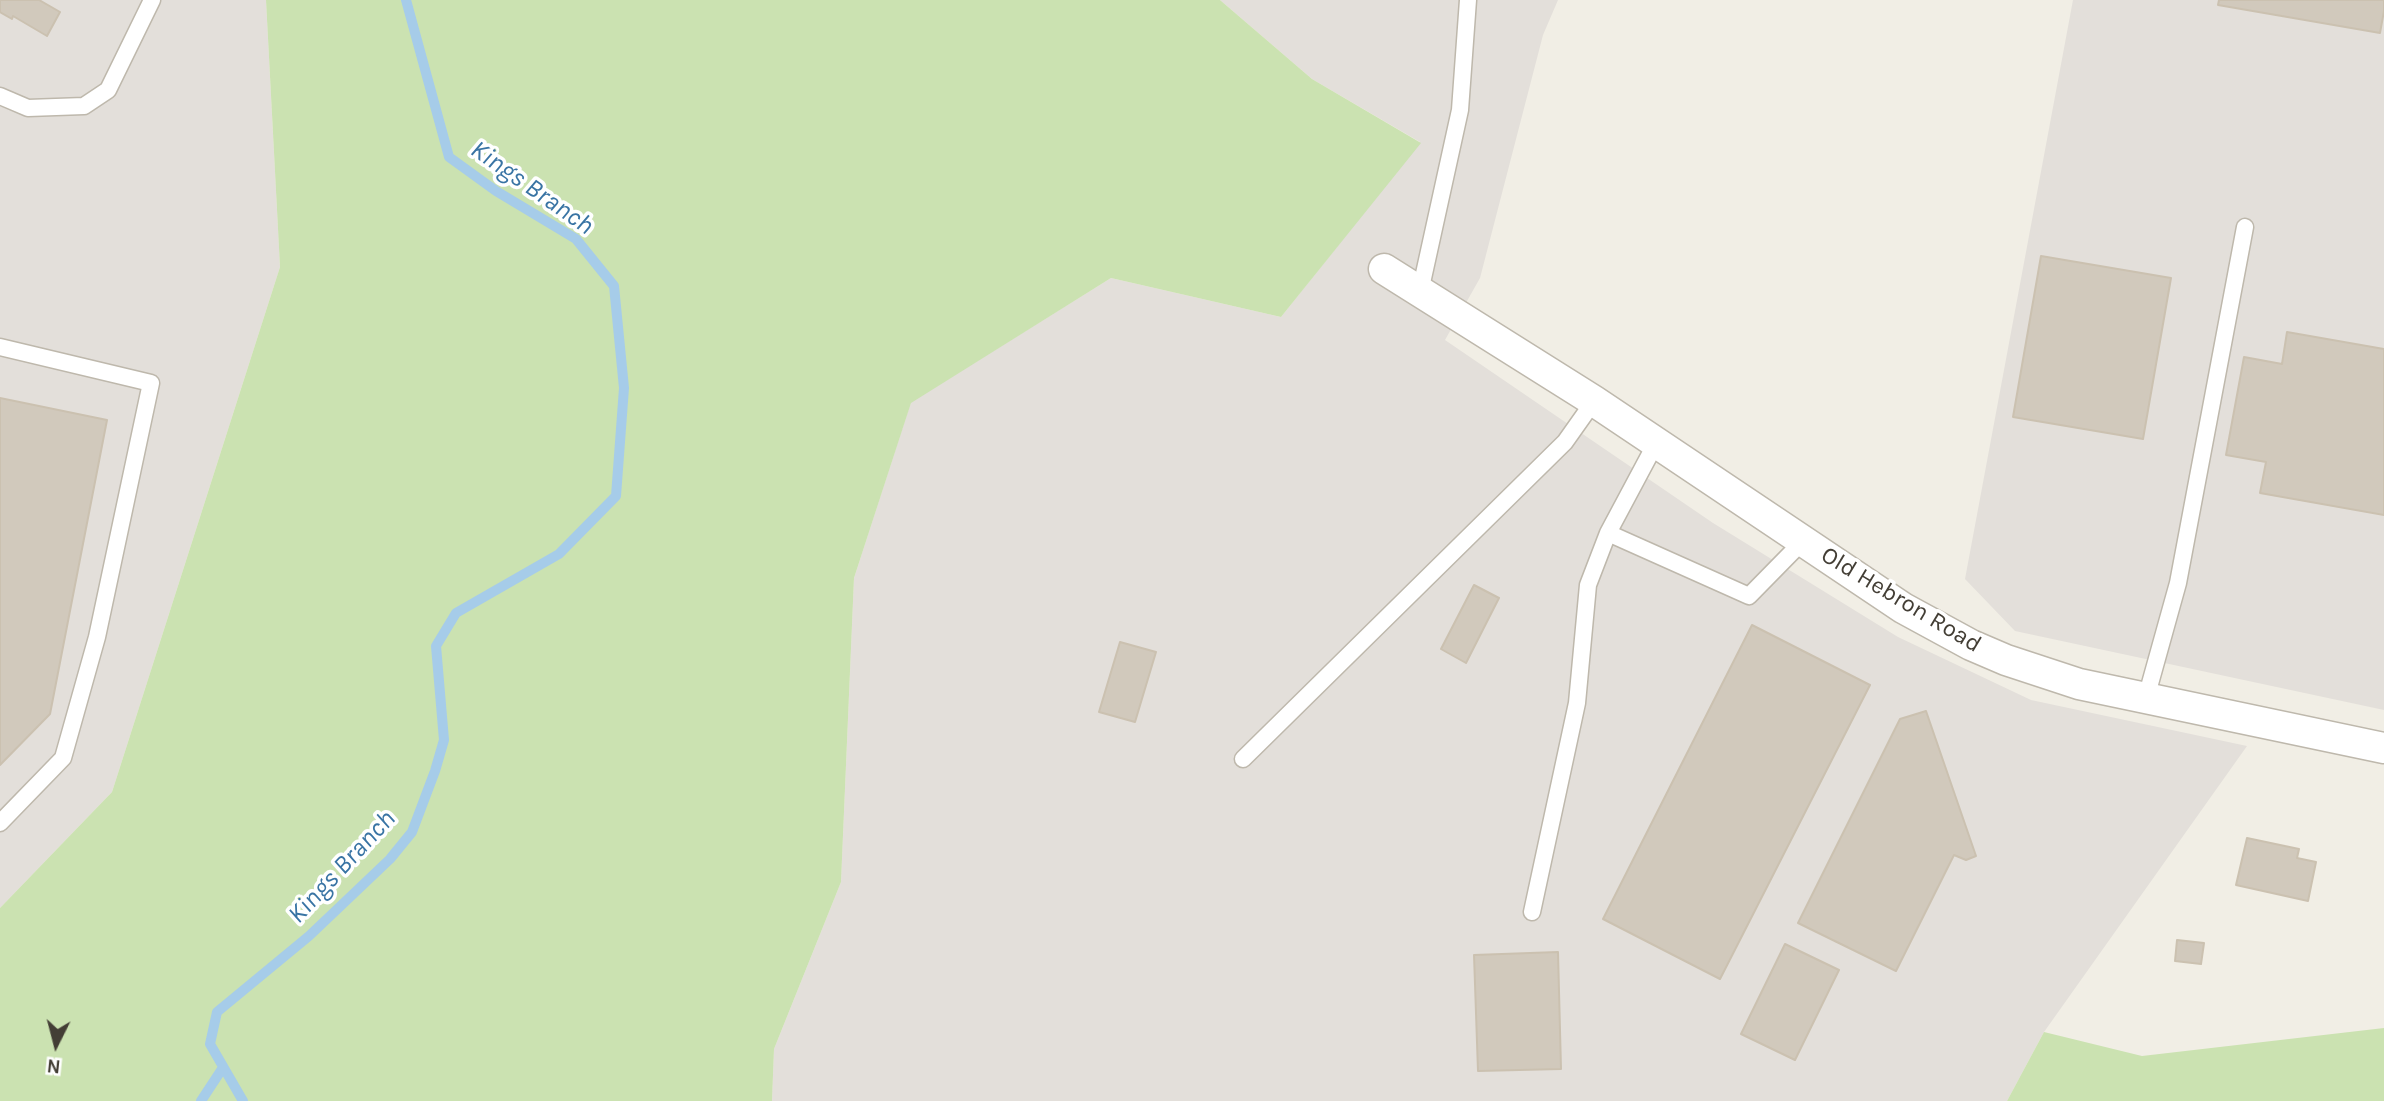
<!DOCTYPE html>
<style>
body{margin:0}
#map{position:relative;width:2384px;height:1101px;overflow:hidden;background:#f1eee5;font-family:Karla,sans-serif}
canvas{display:block}
.north{position:absolute;left:21px;top:1010px;width:70px;height:70px;-webkit-text-stroke:5px #fff;paint-order:stroke;rotate:186deg;font-size:19px;font-weight:700;line-height:28px;text-align:center;color:#433e35}
.north::after{content:'';display:block;margin:auto;width:24px;height:32px;background:#433e35;clip-path:polygon(50% 0,100% 100%,50% 72%,0 100%)}
</style>
<div id="map">
<canvas width="2384" height="1101"></canvas>
<div class="north">N</div>
</div>
<script>
const ctx = document.querySelector('canvas').getContext('2d');
ctx.lineJoin = 'round';
function fillPath(path, color) { ctx.fillStyle = color; ctx.fill(path, 'evenodd'); }
function trace(path, color, width, dash) { ctx.strokeStyle = color; ctx.lineWidth = width; ctx.lineCap = dash ? 'butt' : 'round'; ctx.setLineDash(dash || []); ctx.stroke(path); }
function label(font, color, halo, rows, align = 'center') {
  ctx.font = font + ' Karla,sans-serif'; ctx.lineWidth = 7; ctx.setLineDash([]); ctx.textBaseline = 'middle'; ctx.strokeStyle = halo; ctx.fillStyle = color; for (const [text, x, y, turn = 0] of rows) {
    ctx.save(); ctx.translate(x, y); ctx.rotate((+turn || 0) * Math.PI / 180); ctx.textAlign = isNaN(turn) ? turn : align; if (halo) ctx.strokeText(text, 0, 0); ctx.fillText(text, 0, 0); ctx.restore();
  }
}
fillPath(new Path2D(`
 M0,0H266L280,267L112,792L0,908Z
 M1220,0H1558L1543,35L1480,278L1445,340L1713,523L1898,637L2031,700L2247,746L2044,1032L2007,1101H772L774,1049L841,882L854,578L911,402L1111,278L1281,317L1420,142L1312,79Z
 M2073,0H2384V710L2015,631L1965,579Z`), '#e3dfda');
fillPath(new Path2D(`
 M266,0H1220L1312,79L1421,143L1281,317L1111,278L911,403L854,578L841,882L774,1049L772,1101H0V908L112,792L280,267Z
 M2384,1028V1101H2007L2044,1032L2142,1056Z`), '#cbe2b1');
trace(new Path2D(`
 M201,1101L222,1069
 M243,1101L210,1044L217,1012L309,936L390,859L412,832L435,771L444,740L436,646L456,613L559,554L616,496L624,388L614,286L576,239L496,191L449,157L406,0`), '#a6cce9', 10);
const building = new Path2D(`
 M0,0H39L60,12L47,36L13,16L12,19L0,12Z
 M2219,0H2384V11L2380,33L2218,5Z
 M2041,256L2171,278L2143,439L2013,417Z
 M2287,332L2384,349V515L2260,493L2266,462L2226,455L2244,357L2282,364Z
 M0,398L107,420L50,714L0,765Z
 M1474,585L1499,598L1466,663L1441,649Z
 M1752,625L1870,685L1720,979L1603,919Z
 M1120,642L1156,652L1135,722L1099,712Z
 M1926,711L1976,856L1966,860L1954,855L1896,971L1798,923L1900,719Z
 M2247,838L2299,849L2297,858L2316,862L2308,901L2236,885Z
 M2177,940L2204,943L2201,964L2175,961Z
 M1785,944L1839,970L1795,1060L1741,1034Z
 M1558,952L1561,1069L1478,1071L1474,955Z`);
fillPath(building, '#d1c9bc');
trace(building, '#cbc1b0', 2);
const service = new Path2D(`
 M0,96L28,108L84,106L108,90L152,0
 M1420,292L1460,110L1468,0
 M0,347L151,383L97,637L63,758L0,823
 M1656,443L1608,533L1749,596L1803,541
 M2146,698L2178,583L2245,227
 M1243,759L1565,442L1594,401
 M1532,912L1577,703L1588,585L1608,533`);
const minor = new Path2D(`
 M1384,269L1594,401L1903,608L1971,645L2006,660L2079,684L2384,748`);
trace(service, '#beb8ac', 19);
trace(minor, '#beb8ac', 33);
trace(service, '#fff', 16);
trace(minor, '#fff', 30);
label('24px', '#433e35', '#fff', [
 ["Old Hebron Road",1901,600,31]
]);
label('italic 26px', '#3974a4', '#fff', [
 ["Kings Branch",532,188,35],
 ["Kings Branch",342,867,-47]
]);
</script>
